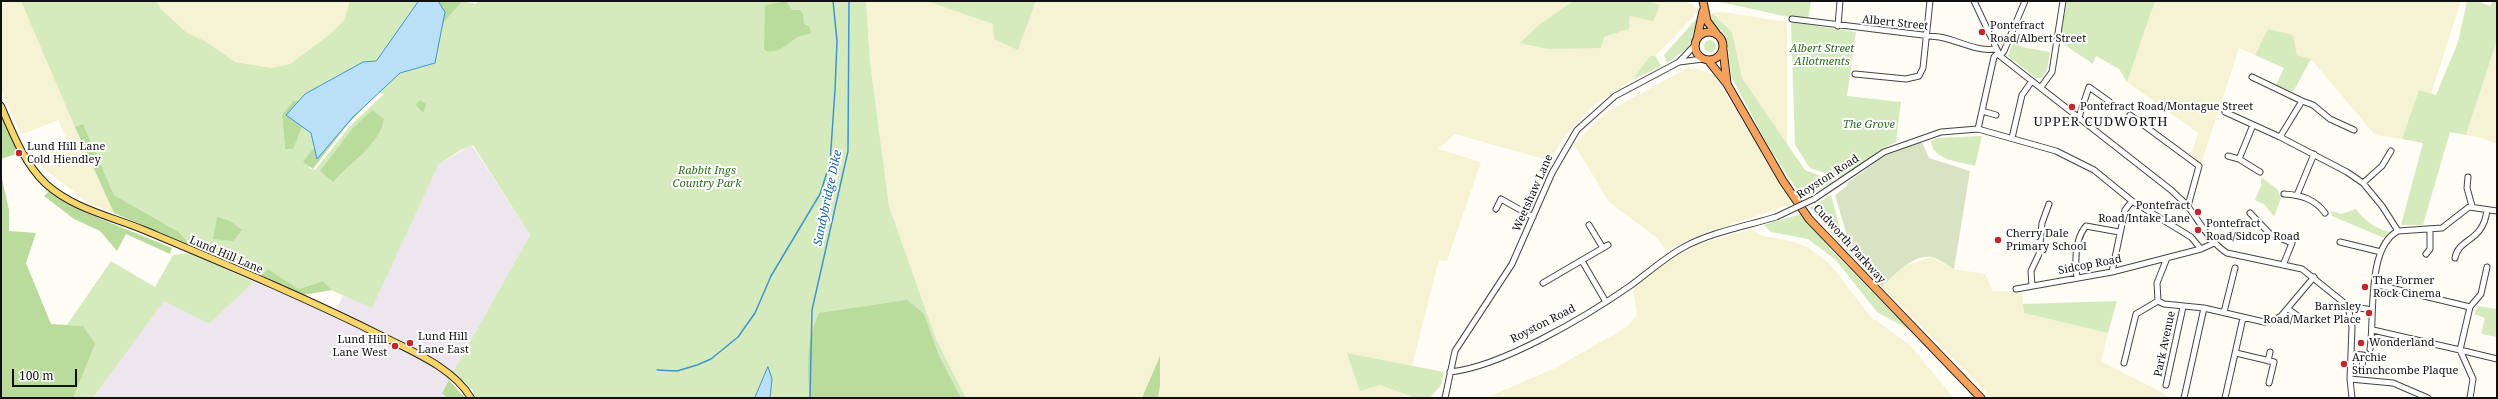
<!DOCTYPE html>
<style>
body{margin:0}
#map{position:relative;width:2498px;height:399px;overflow:hidden;background:#fffdf5;font-family:"Noto Serif",serif}
canvas{display:block}
.frame{position:absolute;inset:0;border:2px solid #111;pointer-events:none}
.scale{position:absolute;left:12px;top:369px;width:65px;height:18px;box-sizing:border-box;border:2px solid #111;border-top:0;padding-left:5px;font-size:12px;line-height:14px;white-space:nowrap;color:#111;-webkit-text-stroke:3px #fff;paint-order:stroke}
</style>
<div id="map">
<canvas width="2498" height="399"></canvas>
<div class="frame"></div>
<div class="scale">100 m</div>
</div>
<script>
const ctx = document.querySelector('canvas').getContext('2d');
ctx.lineJoin = 'round';
function fillPath(path, color) { ctx.fillStyle = color; ctx.fill(path, 'evenodd'); }
function trace(path, color, width, dash) { ctx.strokeStyle = color; ctx.lineWidth = width; ctx.lineCap = dash ? 'butt' : 'round'; ctx.setLineDash(dash || []); ctx.stroke(path); }
function label(font, color, halo, rows, align = 'center') {
  ctx.font = font + ' "Noto Serif",serif'; ctx.lineWidth = 4; ctx.setLineDash([]); ctx.textBaseline = 'middle'; ctx.strokeStyle = halo; ctx.fillStyle = color; for (const [text, x, y, turn = 0] of rows) {
    ctx.save(); ctx.translate(x, y); ctx.rotate((+turn || 0) * Math.PI / 180); ctx.textAlign = isNaN(turn) ? turn : align; if (halo) ctx.strokeText(text, 0, 0); ctx.fillText(text, 0, 0); ctx.restore();
  }
}
fillPath(new Path2D(`
 M472,145L530,235L442,392L447,398H93L164,300L209,324L254,282L334,315L343,295L372,307L439,164Z`), '#eee6ef');
fillPath(new Path2D(`
 M1,1H21L114,213L91,205L33,160L69,144L58,120L21,135L1,89Z
 M156,1H350L344,20L329,35L290,64L271,68L235,63L205,41L186,32L161,9Z
 M866,1H926L994,24L1018,49L1036,1H1573L1567,7L1604,37L1629,29L1630,16L1648,1H1682L1692,4L1699,11L1655,56H1650L1632,80L1592,106L1562,139L1551,161L1455,134L1438,149L1481,162L1447,261L1439,260L1412,366L1347,353L1380,385L1415,398H966L936,339L889,206L870,62Z
 M2155,1H2461L2431,94L2419,90L2402,139L2375,135L2311,59L2297,55L2268,29L2255,55L2239,48L2201,164L2190,158L2198,133L2127,82Z
 M1722,12L1787,22V144L1742,78L1732,32L1712,13Z
 M2497,40V144L2482,138L2466,135Z
 M1689,67L1714,74L1792,204L1697,236L1667,250L1656,237L1609,202L1574,144L1605,113Z
 M1751,229L1760,235L1795,242L1809,248L1830,264L1870,316L1911,346L1954,398H1486L1555,368L1627,327L1637,315L1633,288L1674,257L1699,244Z
 M1931,257L1954,269L1985,274L1993,291H2022L2024,313L2108,333L2101,361L2172,398H1992L1882,287L1904,266Z`), '#f6f3d4');
fillPath(new Path2D(`
 M21,1H156L161,9L186,32L205,41L235,62L271,68L290,64L329,35L344,20L350,1H429L376,60L345,104L311,110L293,101L282,115L285,149L303,123C319,135 314,151 309,168L315,170L349,127L384,94L377,92L462,1L476,4L478,1H866L870,62L889,206L936,339L966,398H476L472,389L453,372L530,235L473,145L461,150L439,164L372,308L333,291L323,281L299,289L268,269L259,277L234,265L206,247L207,253L191,246L179,232L114,195L84,127L77,129L75,127Z
 M926,1H1036L1018,50L994,39L993,24Z
 M1573,1H1648L1660,5L1653,21L1630,16L1629,29L1604,37L1601,48L1548,49L1520,43L1539,25Z
 M1715,1H1811L1808,21Z
 M2067,1H2155L2127,82L2119,69L2096,56L2093,64L2059,41Z
 M2467,1H2477L2490,6L2493,1H2497V40L2466,135L2450,132L2423,225H2401L2423,143L2402,139L2419,90L2436,95L2458,42Z
 M1712,13L1732,32L1742,78L1805,170L1834,181L1803,199L1770,149L1732,78L1726,36L1711,20Z
 M1698,17L1689,47L1667,63L1664,55Z
 M1791,22L1856,32L1847,96L1901,102L1896,142L1880,150L1840,178L1810,168L1795,145Z
 M2268,29L2293,35L2297,55L2311,59L2293,92L2276,85L2284,68L2255,55Z
 M1704 46a6 6 0 1 1 12 0a6 6 0 1 1-12 0Z
 M2013,42L2022,47L2050,52L2047,70L2042,78H2036L2008,56Z
 M1650,56H1655L1661,66L1632,80Z
 M1982,136L1975,166C1960,162 1932,160 1931,141L1937,138Z
 M2261,177L2277,189L2281,198L2274,217L2265,205L2255,200L2261,186Z
 M1831,195L1844,243L1842,246L1810,208Z
 M2356,209C2364,221 2376,228 2389,232L2384,238L2332,216L2331,211L2341,214Z
 M1801,214L1833,252L1911,331L1877,312L1836,260L1808,239L1771,232L1764,225Z
 M190,253L254,282L209,324L164,301L93,398H73L80,377L83,326L67,325L111,261L155,287L173,255Z
 M2117,301L2108,333L2024,313L2023,304Z
 M2478,306L2497,309V337L2481,334L2485,318L2474,314Z
 M1347,353L1444,372L1441,385L1430,398H1415L1380,385L1360,391Z`), '#d5ebbd');
fillPath(new Path2D(`
 M429,1H462L427,42L348,124L313,169L303,162L316,145L317,134L303,124L293,149H285L282,115L293,101L345,104L376,60Z
 M781,2H787L792,10H800L803,14L804,24L809,26L811,33C807,35 802,35 798,37C787,43 780,54 766,51L764,49L765,8L766,5Z
 M420,100L426,104L423,113L416,105Z
 M372,110L384,119C379,146 350,162 333,182L320,171L353,128Z
 M1,114L19,153L1,159Z
 M83,124L114,195L179,232L191,246L114,213L75,127Z
 M1,174L9,210V231L36,233L26,263L51,324L83,326L95,344L73,398H1Z
 M50,190L84,212L172,248L170,254L126,234L117,251L100,231L74,219L44,196Z
 M217,217L230,221L242,230L233,241L213,239Z
 M206,247L233,256L234,265L207,253Z
 M268,269L299,289L323,281L332,290L303,295L259,277Z
 M907,300L924,314L939,356L961,398H810C807,368 806,341 819,313Z
 M1160,356V386L1158,398H1142Z
 M449,380L464,397V398H447L442,393Z`), '#b9dc9c');
fillPath(new Path2D(`
 M1922,142L1929,158L1970,171L1954,269C1948,266 1938,258 1932,257C1911,255 1895,275 1882,287L1845,248L1849,243L1835,195L1847,186V183L1886,155Z`), '#d9e3c4');
const water = new Path2D(`
 M419,1H438L445,12L435,63L400,73L353,117L317,159L311,133L286,115L305,94L363,62L376,61Z
 M768,367L772,379L770,398H755Z`);
fillPath(water, '#b9e0f7');
trace(water, '#3f96cf', 1);
trace(new Path2D(`
 M657,370L677,371L697,365L711,359L738,337L755,313L771,276L820,194L830,163L835,90L837,41L833,1
 M810,398L812,310L848,151L849,1`), '#3f96cf', 1.5);
const minor = new Path2D(`
 M1974,1L2000,56L2171,190C2177,196 2184,201 2189,208C2201,224 2210,242 2227,253L2302,269L2348,306L2352,327L2350,379L2352,398
 M1792,19L1939,37C1958,40 1976,52 1995,49
 M1838,26L1840,1
 M2000,56L2004,51L2025,1
 M1679,62L1703,59
 M1855,74L1906,79L1919,76L1923,68L1930,1
 M2252,77L2302,101
 M2041,87L2052,72L2063,1
 M1982,111L1996,115
 M2225,112L2280,137L2347,172L2363,183L2382,206L2398,231
 M2130,115L2199,166L2188,206
 M2079,117L2089,87L2110,102
 M2253,125L2239,159L2260,172
 M1978,129L1994,57L1997,54
 M2280,137L2302,101L2313,105L2330,119L2354,130
 M2012,138L2022,95L2032,81
 M2228,156L2239,159
 M2468,177L2467,188L2472,206
 M2363,183L2382,166L2391,151
 M2284,194C2301,195 2315,199 2325,213
 M2297,195L2314,154
 M1814,199L1884,152L1941,132L1978,129L2056,151L2094,170L2132,201L2191,237L2201,249L2214,243
 M1496,209L1501,199L1533,217
 M2250,213L2270,234L2292,243L2284,263
 M1589,225L1603,248
 M2340,242L2381,252
 M2426,254L2430,249V229
 M2455,258C2459,237 2483,243 2487,210
 M1582,261L1606,302
 M2487,267L2481,294L2470,307L2460,350L2497,359
 M2112,272L2125,210L2132,201
 M2077,278C2075,262 2075,239 2086,226L2119,232
 M1543,283L1608,245
 M2374,284L2470,307
 M2032,286L2031,271L2039,254L2042,223L2049,204
 M2016,289L2112,272L2201,249
 M2158,301L2164,304L2204,308L2264,322L2273,321L2281,316L2314,277
 M2158,301L2157,283L2167,258
 M2348,306L2372,310
 M2288,309L2298,316
 M2224,312L2235,268
 M2373,330L2460,350L2473,379L2470,398
 M2370,349C2375,320 2366,247 2398,231L2442,228L2469,207L2497,211
 M2236,353L2274,362L2269,383
 M2352,354L2363,355L2362,371
 M2268,361L2270,352
 M2124,363L2136,314L2158,301
 M1450,372C1501,367 1587,316 1630,286C1648,273 1664,258 1684,247C1712,232 1746,226 1776,217
 M2350,379L2393,383L2428,398
 M2166,385L2183,307
 M1445,398L1455,351L1512,264L1552,173L1577,130L1615,96L1679,62L1696,44
 M2184,398L2204,308
 M2225,398L2243,318`);
const major = new Path2D(`
 M1,106C13,134 24,163 46,184C74,209 110,216 144,230C225,264 307,298 386,338C416,353 454,369 471,398`);
const highway = new Path2D(`
 M1703,1L1707,21L1716,33
 M1695 46a14 14 0 1 1 28 0a14 14 0 1 1-28 0Z
 M1697,39L1703,11
 M1723,50L1727,83
 M1708,60L1727,84L1783,181L1809,219L1981,398`);
trace(minor, '#444', 7);
trace(major, '#222', 8);
trace(highway, '#222', 9);
trace(minor, '#fff', 5);
trace(major, '#f9d66b', 6);
trace(highway, '#f5a25d', 7);
const minorBridge = new Path2D(`
 M1776,217L1814,199`);
trace(minorBridge, '#444', 7, []);
trace(minorBridge, '#fff', 5);
for (const [x, y, r, color] of [
 [1982,32,4,"#c4262e"],
 [2072,107,4,"#c4262e"],
 [19,153,4,"#c4262e"],
 [2198,212,4,"#c4262e"],
 [2198,230,4,"#c4262e"],
 [1998,240,4,"#c4262e"],
 [2365,287,4,"#c4262e"],
 [2369,313,4,"#c4262e"],
 [410,343,4,"#c4262e"],
 [2361,343,4,"#c4262e"],
 [395,346,4,"#c4262e"],
 [2344,364,4,"#c4262e"]
]) { const dot = new Path2D(); dot.arc(x, y, r, 0, 2 * Math.PI); ctx.fillStyle = color; ctx.fill(dot); trace(dot, '#fff', 1.5); }
label('11px', '#111', '#fff', [
 ["Albert Street",1895,23,6],
 ["Royston Road",1828,177,-33],
 ["Weetshaw Lane",1533,193,-66],
 ["Cudworth Parkway",1849,244,48],
 ["Lund Hill Lane",226,255,23],
 ["Sidcop Road",2090,265,-11],
 ["Royston Road",1543,324,-27],
 ["Park Avenue",2165,344,-78]
]);
label('11px', '#111', '#fff', [
 ["Pontefract",1990,26],
 ["Road/Albert Street",1990,39],
 ["Pontefract Road/Montague Street",2080,107],
 ["Lund Hill Lane",27,147],
 ["Cold Hiendley",27,160],
 ["Pontefract",2190,206,"right"],
 ["Road/Intake Lane",2190,219,"right"],
 ["Pontefract",2206,224],
 ["Road/Sidcop Road",2206,237],
 ["Cherry Dale",2006,234],
 ["Primary School",2006,247],
 ["The Former",2373,281],
 ["Rock Cinema",2373,294],
 ["Barnsley",2361,307,"right"],
 ["Road/Market Place",2361,320,"right"],
 ["Lund Hill",418,337],
 ["Lane East",418,350],
 ["Lund Hill",387,340,"right"],
 ["Lane West",387,353,"right"],
 ["Wonderland",2369,343],
 ["Archie",2352,358],
 ["Stinchcombe Plaque",2352,371]
], 'left');
label('italic 11px', '#2f6b1f', '#fff', [
 ["Albert Street",1822,49],
 ["Allotments",1822,62],
 ["The Grove",1869,125],
 ["Rabbit Ings",707,171],
 ["Country Park",707,184]
]);
label('italic 12px', '#1768a6', '#fff', [
 ["Sandybridge Dike",828,198,-78]
]);
ctx.letterSpacing = '1px';
label('13px', '#111', '#fff', [
 ["UPPER CUDWORTH",2101,122]
]);
ctx.letterSpacing = '0px';
</script>
